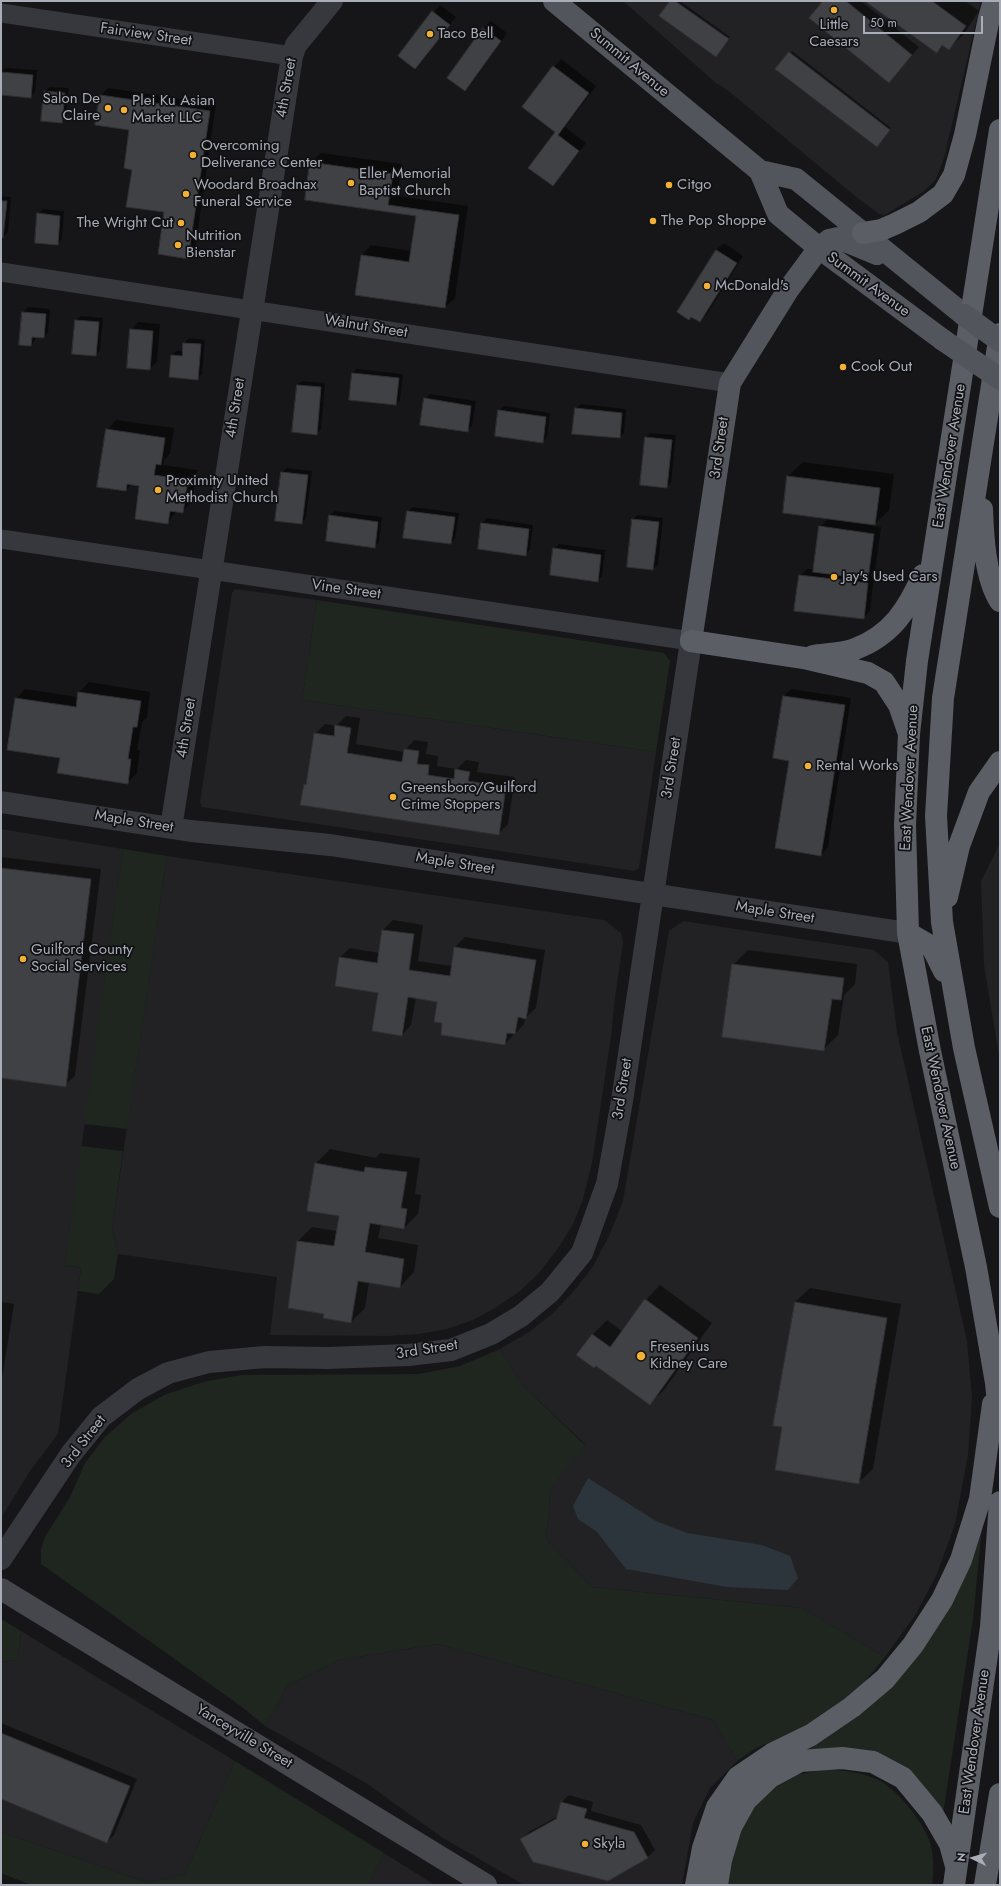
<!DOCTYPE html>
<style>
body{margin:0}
#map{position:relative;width:1001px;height:1886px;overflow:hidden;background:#161618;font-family:Jost,sans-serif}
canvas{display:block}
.frame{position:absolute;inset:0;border:2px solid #a8adb8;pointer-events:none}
.north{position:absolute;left:953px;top:1838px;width:40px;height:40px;-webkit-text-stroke:3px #111113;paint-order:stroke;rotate:275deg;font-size:11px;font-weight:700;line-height:16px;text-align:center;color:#a8adb8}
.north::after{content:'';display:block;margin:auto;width:14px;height:18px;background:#a8adb8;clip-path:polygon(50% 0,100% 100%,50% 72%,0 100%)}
.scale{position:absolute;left:863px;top:16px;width:120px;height:18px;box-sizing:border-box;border:2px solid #a8adb8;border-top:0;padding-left:5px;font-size:12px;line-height:14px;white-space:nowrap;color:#a8adb8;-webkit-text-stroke:3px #111113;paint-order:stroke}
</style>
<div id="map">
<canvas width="1001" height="1886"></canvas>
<div class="frame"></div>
<div class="north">N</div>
<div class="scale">50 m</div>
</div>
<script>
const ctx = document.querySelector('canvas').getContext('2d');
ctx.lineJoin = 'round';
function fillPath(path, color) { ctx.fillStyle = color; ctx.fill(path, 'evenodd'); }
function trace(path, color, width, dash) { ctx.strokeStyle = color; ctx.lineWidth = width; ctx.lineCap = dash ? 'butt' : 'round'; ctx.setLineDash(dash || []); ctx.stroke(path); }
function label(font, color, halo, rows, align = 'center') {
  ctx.font = font + ' Jost,sans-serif'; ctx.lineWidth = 3.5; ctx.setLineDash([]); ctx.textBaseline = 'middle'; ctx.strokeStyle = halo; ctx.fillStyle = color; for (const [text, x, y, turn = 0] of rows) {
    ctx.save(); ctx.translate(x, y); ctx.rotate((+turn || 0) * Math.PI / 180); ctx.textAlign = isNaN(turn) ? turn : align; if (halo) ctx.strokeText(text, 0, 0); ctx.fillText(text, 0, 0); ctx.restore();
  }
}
fillPath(new Path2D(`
 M623,1H981L944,158L936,179L924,191L885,215L879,214L855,196L726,89L716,83Z
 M235,589L317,600L302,700L656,752L639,868L635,871L202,807L200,802L232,593Z
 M1,829L123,849L65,1265L81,1268L58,1434L30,1471L1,1518Z
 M1000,843V1062L984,965L981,881Z
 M167,856L604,920L621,933L623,943L615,997L611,1037L592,1163L583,1199L574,1222L559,1247L538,1274L519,1292L495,1308L473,1320L447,1329L419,1334L387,1336L270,1335L277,1277L118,1254L112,1229Z
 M683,921L874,950L888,962L897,1032L967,1341L972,1397L968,1455L955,1524L937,1574L916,1614L885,1657L802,1608L592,1587L546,1539L551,1489L585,1444L522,1385L500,1349L529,1332L551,1315L573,1292L592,1268L609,1236L623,1201L669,931Z
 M21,1631L235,1761L185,1874L149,1883L1,1832V1662L18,1660Z
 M437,1644L713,1720L737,1761L710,1788L693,1823L682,1885H524L443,1838L366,1783L265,1726L288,1685L339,1660Z
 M384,1853L435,1885H368Z`), '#222225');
fillPath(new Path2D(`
 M317,600L664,653L670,661L656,752L302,700Z
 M123,849L167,856L127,1129L84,1124Z
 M81,1146L123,1151L112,1229L118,1254L114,1279L99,1294L78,1291L81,1268L65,1265Z
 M500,1349L522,1385L585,1445L551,1489L546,1539L592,1587L802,1608L885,1657L862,1685L829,1712L795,1733L758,1747L737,1761L713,1720L437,1644L339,1660L288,1685L265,1726L242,1707L41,1564V1549L45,1537L70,1497L85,1463L105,1437L131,1414L164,1395L203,1382L241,1375L419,1374L460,1366Z
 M982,1527L973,1619L942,1821L911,1779L807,1752L806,1748L867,1707Z
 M1,1619L21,1631L18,1660L1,1662Z
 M235,1761L384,1853L368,1885H31L1,1873V1832L149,1883L185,1874Z
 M825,1769C844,1771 865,1772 882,1782C900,1793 923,1822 930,1842C934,1854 934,1873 932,1885H725L734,1833L769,1789L796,1775Z`), '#1e261f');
fillPath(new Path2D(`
 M588,1478L656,1521L687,1533L762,1545L790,1556L798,1578L788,1590L727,1587L626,1569L597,1532L578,1519L573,1506Z`), '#2c353c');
fillPath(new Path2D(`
 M671,1H680L730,37L716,56Z
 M824,1H861L919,47L889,82Z
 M866,1H965L979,11L963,35L948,49L943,45L936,52Z
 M440,5L456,17L415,68L399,56Z
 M491,21L507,33L472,83L465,90L483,28Z
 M792,51L891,128L878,144L790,53Z
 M561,59L596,86L565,127L586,143L553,185L556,132L554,67Z
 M6,68L37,70L35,92L30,97L1,94V72Z
 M50,87L69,88L66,117L62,122L45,91Z
 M108,88L216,104L195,250L188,258L165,212L133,169L130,129L101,95Z
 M321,153L402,164L397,196L468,206L455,298L445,307L356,294L362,255L371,245L412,251L417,215L306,199L311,162Z
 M1,196L11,197L8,232L3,237H1Z
 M43,209L64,211L62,239L57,244L38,214Z
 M724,243L743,256L707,314L700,321L692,316L716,250Z
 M28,307L50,309L48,333L43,337H36L35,340L31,345L23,312Z
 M81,316L103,318L100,350L96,355L76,320Z
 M138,322L160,324L157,362L149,369L131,330Z
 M189,338L205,340L202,374L197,379L172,355L176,351H184V343Z
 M357,369L403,374L400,400L396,404L352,373Z
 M302,381L325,383L321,429L316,434L297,385Z
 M430,394L476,401L472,426L467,431L425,399Z
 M580,404L626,409L624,433L619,437L576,409Z
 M504,406L550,413L547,437L542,442L499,411Z
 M116,420L174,428L170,454L164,460L163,465L197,470L192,502L182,512L177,511L167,523L141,485L132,484L126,490L107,430Z
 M650,433L676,435L671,483L666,487L646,437Z
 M803,462L894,474L889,510L873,526L881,527L875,571L870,576H874L870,611L863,618L800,576L807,569H815L820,527L829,518L788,476Z
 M287,468L312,471L306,518L302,523L282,472Z
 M412,507L459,513L455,539L451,543L408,512Z
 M335,511L382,517L379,542L374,547L330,515Z
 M638,515L663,518L658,564L653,569L633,519Z
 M487,518L533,525L530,550L525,555L479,548L482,523Z
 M559,544L605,550L602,576L597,581L554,549Z
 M89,682L150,692L147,717L142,722L137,750H140L137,773L127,783L61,757L16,699L25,689L78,697L79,692Z
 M791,689L851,698L828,847L821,855L790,760L774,757L784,696Z
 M346,716L360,718L356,744L404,752L414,740L428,742L426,754L438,756L437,766L457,769L466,760L479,762L477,772L515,777L508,824L498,834L302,804L304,785L308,781L315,734L325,724L336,726Z
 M1,857L101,869L75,1076L65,1085L1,1077Z
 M393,920L423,925L418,961L452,966L455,947L465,937L545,950L536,1008L525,1018L524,1024L505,1044L443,1022L438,1001L416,997L411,1025L402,1035L379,992L340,957L350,948L379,953L383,930Z
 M748,950L857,964L855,984L844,995L838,1035L823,1050L733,965Z
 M330,1149L376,1158L380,1153L420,1158L415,1194L421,1195L418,1214L404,1228L381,1224L378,1238L418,1245L414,1272L400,1287L369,1282L365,1308L351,1322L325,1313L289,1307L298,1241L312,1227L337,1231L340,1216L316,1163Z
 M660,1285L712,1323L664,1390L649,1404L592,1335L607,1320L623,1332L646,1300Z
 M810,1288L901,1304L873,1469L858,1483L783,1426L774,1425L795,1302Z
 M1,1302L14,1304L1,1384Z
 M1,1723L137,1779L114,1835L107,1842L1,1798Z
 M569,1795L593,1802L591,1811L641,1825L655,1850L648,1857L607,1880L521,1839L529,1832L558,1816L562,1802Z`), '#0007');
const building = new Path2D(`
 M670,1H675L729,39L716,57L659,16Z
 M823,1H846L912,55L889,83L809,18Z
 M865,1H932L966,26L949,50L942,45L937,53Z
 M432,11L450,25L415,69L398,56Z
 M483,28L501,41L465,91L447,78Z
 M789,52L890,130L877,147L775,69Z
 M553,66L589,93L558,135L579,151L553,186L528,168L555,132L522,107Z
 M1,72L33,75L31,98L1,95Z
 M44,91L65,93L62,123L41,121Z
 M100,95L210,111L188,259L158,254L164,212L126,207L132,170L124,168L129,130L95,125Z
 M310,162L393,174L388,205L459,215L445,308L355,295L361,255L409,262L416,216L305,200Z
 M1,201H7L3,238H1Z
 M37,213L60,216L58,245L35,243Z
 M716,250L737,263L700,322L691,317L689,320L677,312Z
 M22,312L46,314L44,338L32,337L31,346L19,345Z
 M75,320L99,322L96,356L72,354Z
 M130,329L153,331L150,370L127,368Z
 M183,343L201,344L198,380L169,377L171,355L182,356Z
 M352,373L399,378L396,405L349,400Z
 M297,385L321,387L317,435L292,432Z
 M424,398L471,406L468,432L420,425Z
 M575,408L622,413L620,438L572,434Z
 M498,410L546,417L543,443L495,436Z
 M106,429L165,438L161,465L156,464L154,475L188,480L183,513L170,511L168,524L135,519L139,486L127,484L126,491L97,487Z
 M645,437L672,440L667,488L640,485Z
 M281,472L308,475L302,524L275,521Z
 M787,476L880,488L875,525L783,513Z
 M407,511L455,517L451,544L403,538Z
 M329,515L378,522L375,548L326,541Z
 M632,519L659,522L653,570L627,567Z
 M481,523L529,529L526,556L478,549Z
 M819,526L874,534L868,579L813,572Z
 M553,548L601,555L598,582L550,575Z
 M799,575L868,583L864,619L794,611Z
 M78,692L141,701L137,727H133L128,759H131L128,784L57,773L60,758L7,750L15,698L76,707Z
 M783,696L845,705L821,856L775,848L789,761L773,758Z
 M335,725L351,728L347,753L402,762L404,749L419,751L417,764L429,765L428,775L454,779L455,769L470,772L468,781L506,787L499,835L300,805L304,784L306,785L314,733L334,736Z
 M1,868L91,879L66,1087L1,1078Z
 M382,930L414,934L409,970L450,976L454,947L536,960L526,1019L518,1017L515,1034L507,1033L505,1045L441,1035L442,1023L434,1022L437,1002L408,997L402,1036L372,1031L378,993L335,986L339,957L377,963Z
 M732,964L844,978L841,1000L832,999L824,1051L722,1037Z
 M315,1163L364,1172L365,1167L407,1172L401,1208L407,1209L404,1229L370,1223L365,1252L404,1259L400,1288L358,1281L351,1323L323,1318L324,1314L288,1308L297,1241L334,1246L339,1216L307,1211Z
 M645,1299L698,1338L650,1405L596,1366L594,1368L576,1355L592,1334L610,1347Z
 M795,1302L887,1318L859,1484L775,1470L782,1427L773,1426Z
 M1,1733L130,1786L107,1843L1,1799Z
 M561,1802L587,1809L584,1818L634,1832L648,1858L608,1881L533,1862L520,1839L556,1819Z`);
fillPath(building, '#404145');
trace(building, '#303034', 1);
trace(new Path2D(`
 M1,13L292,56
 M1,272L730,383
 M1,539L691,641`), '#37383d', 19);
trace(new Path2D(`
 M1,802L191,831L330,845L908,933
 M171,828L292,56L296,45L332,1
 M1,1559L71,1454L101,1417L138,1389L168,1373L209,1362L265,1357L328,1358L408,1355L451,1350L491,1334L521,1316L550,1292L582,1253L607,1184L622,1101L691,641`), '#37383d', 22);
trace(new Path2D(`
 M1,1589L486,1885`), '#45474d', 22);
trace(new Path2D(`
 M554,1L760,171L796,179L964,315
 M760,171L778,214L819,248L943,340
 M691,641L730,383L788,290L819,248L829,240L838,238L877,254`), '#53555c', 22);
trace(new Path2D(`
 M1000,130L917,661L909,734L905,825L908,933L930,1051L976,1267L996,1383L1000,1423
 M863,233L881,230L895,224L919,212L943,194L954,175L965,135L989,18L994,1
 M1000,334L943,698L936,816L942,922L964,1048L1000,1207
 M982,509C983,537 985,577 1000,601
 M691,641L804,658L868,673L884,682L899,705L908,731
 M813,656C826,654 842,654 855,649C892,635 908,609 923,575
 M947,897L959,846L979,792L1000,762
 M908,933L932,947L944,971
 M696,1885L703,1848L717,1807L738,1777L772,1754L811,1735L852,1707L885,1679L913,1645L942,1600L961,1560L980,1499L993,1404
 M717,1885L721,1860L731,1827L746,1800L770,1777L800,1761L842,1758L873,1762L903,1778L932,1813L950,1844L956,1866
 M954,1885L991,1627L1000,1502
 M985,1885L1000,1794`), '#5b5e65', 22);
trace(new Path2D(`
 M964,315L1000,341
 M943,340L1000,379`), '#53555c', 22);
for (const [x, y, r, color] of [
 [834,10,4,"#f2b134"],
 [430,34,4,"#f2b134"],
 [108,108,4,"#f2b134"],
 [124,110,4,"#f2b134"],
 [193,155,4,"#f2b134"],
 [351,183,4,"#f2b134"],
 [669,185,4,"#f2b134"],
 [186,194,4,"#f2b134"],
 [653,221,4,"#f2b134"],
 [181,223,4,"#f2b134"],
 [178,245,4,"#f2b134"],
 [707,286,4,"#f2b134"],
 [843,367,4,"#f2b134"],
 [158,490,4,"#f2b134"],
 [834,577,4,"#f2b134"],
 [808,766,4,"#f2b134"],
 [393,797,4,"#f2b134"],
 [23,959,4,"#f2b134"],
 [641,1356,5,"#f2b134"],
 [585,1844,4,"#f2b134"]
]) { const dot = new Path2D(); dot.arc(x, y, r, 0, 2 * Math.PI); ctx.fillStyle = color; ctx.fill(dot); trace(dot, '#111113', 1.5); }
label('15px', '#a8adb8', '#111113', [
 ["Little",834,25,"center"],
 ["Caesars",834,42,"center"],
 ["Taco Bell",438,34],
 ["Salon De",100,99,"right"],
 ["Claire",100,116,"right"],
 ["Plei Ku Asian",132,101],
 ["Market LLC",132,118],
 ["Overcoming",201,146],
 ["Deliverance Center",201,163],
 ["Eller Memorial",359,174],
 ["Baptist Church",359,191],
 ["Woodard Broadnax",194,185],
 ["Funeral Service",194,202],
 ["Citgo",677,185],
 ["The Pop Shoppe",661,221],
 ["The Wright Cut",173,223,"right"],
 ["Nutrition",186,236],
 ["Bienstar",186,253],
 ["McDonald's",715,286],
 ["Cook Out",851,367],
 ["Proximity United",166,481],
 ["Methodist Church",166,498],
 ["Jay's Used Cars",842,577],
 ["Rental Works",816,766],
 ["Greensboro/Guilford",401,788],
 ["Crime Stoppers",401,805],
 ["Guilford County",31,950],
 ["Social Services",31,967],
 ["Fresenius",650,1347],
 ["Kidney Care",650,1364],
 ["Skyla",593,1844]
], 'left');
label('15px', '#a8adb8', '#111113', [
 ["Fairview Street",146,35,8],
 ["Summit Avenue",629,63,40],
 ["4th Street",287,88,-80],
 ["Summit Avenue",868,285,36],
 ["Walnut Street",366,327,9],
 ["4th Street",236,408,-81],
 ["3rd Street",720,448,-82],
 ["East Wendover Avenue",950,456,-81],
 ["Vine Street",346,590,8],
 ["4th Street",187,728,-81],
 ["3rd Street",672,768,-81],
 ["East Wendover Avenue",910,778,-87],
 ["Maple Street",134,822,9],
 ["Maple Street",455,864,9],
 ["Maple Street",775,913,9],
 ["3rd Street",623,1089,-81],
 ["East Wendover Avenue",940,1098,78],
 ["3rd Street",427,1350,-9],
 ["3rd Street",84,1442,-52],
 ["Yanceyville Street",244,1737,31],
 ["East Wendover Avenue",975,1742,-82]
]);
</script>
